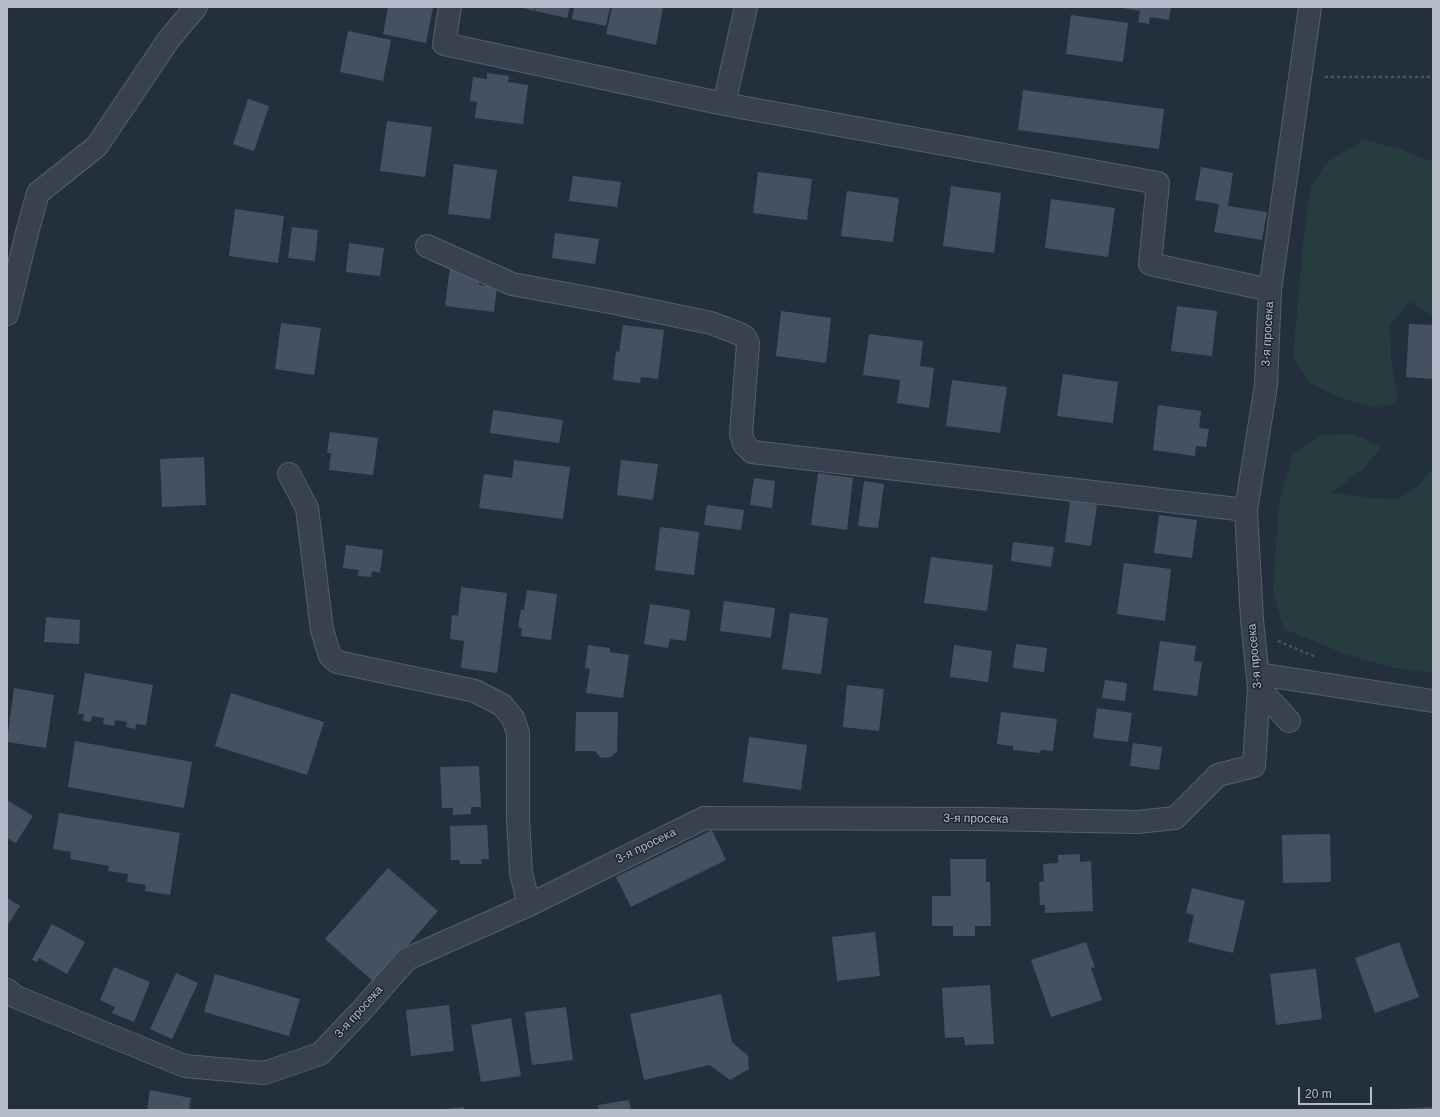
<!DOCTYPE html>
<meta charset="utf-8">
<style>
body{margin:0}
#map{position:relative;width:1440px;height:1117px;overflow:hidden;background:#242f3e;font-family:Arial,sans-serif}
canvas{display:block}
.frame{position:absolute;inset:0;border:8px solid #b4bcc9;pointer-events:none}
.scale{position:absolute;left:1298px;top:1087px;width:74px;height:18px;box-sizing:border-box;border:2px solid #b4bcc9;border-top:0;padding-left:5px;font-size:12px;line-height:14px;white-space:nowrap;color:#b4bcc9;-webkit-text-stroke:3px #1d2633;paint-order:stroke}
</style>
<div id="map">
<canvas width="1440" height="1117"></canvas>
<div class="frame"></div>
<div class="scale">20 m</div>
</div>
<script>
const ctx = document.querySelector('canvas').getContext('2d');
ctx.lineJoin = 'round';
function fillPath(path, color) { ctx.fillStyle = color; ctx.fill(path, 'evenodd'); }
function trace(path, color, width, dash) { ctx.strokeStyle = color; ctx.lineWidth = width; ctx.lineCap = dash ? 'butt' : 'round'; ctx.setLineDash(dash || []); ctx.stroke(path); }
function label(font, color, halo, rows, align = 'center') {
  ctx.font = font + ' Arial,sans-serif'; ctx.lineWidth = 3; ctx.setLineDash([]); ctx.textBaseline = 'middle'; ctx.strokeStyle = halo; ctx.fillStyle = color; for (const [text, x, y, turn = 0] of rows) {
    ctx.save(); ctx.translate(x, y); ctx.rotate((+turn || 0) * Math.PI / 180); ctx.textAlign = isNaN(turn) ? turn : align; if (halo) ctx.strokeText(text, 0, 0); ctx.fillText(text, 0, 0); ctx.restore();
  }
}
fillPath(new Path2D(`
 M1364,139L1402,150L1425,159L1433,160V318L1431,314L1410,302L1390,325L1391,359L1398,402L1379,408L1346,400L1309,383L1293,357L1304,232L1311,187L1325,164Z
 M1354,434L1381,447L1364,468L1332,492L1365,498L1398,499L1418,486L1433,468V673L1395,668L1345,654L1284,629L1273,592L1278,512L1282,492L1292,455L1320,435Z`), '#263c3f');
fillPath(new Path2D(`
 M388,7H433L426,43L383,34Z
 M519,7H535L534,11Z
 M536,7H570L567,18L535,11Z
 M574,7H610L606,26L572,19Z
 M612,7H663L656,45L606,34Z
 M1117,7H1171L1169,20L1150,17L1149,24L1138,22L1140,11Z
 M1071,15L1128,23L1123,62L1066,54Z
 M348,31L391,40L383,81L340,72Z
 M487,73L509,76L508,82L528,85L523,124L475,118L477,102L470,101L473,77L487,79Z
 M1023,90L1164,109L1159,149L1018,130Z
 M248,99L269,106L254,151L233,144Z
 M387,121L432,127L425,177L380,171Z
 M454,164L497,170L490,219L448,214Z
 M1201,167L1233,173L1228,206L1267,212L1262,240L1214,232L1219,204L1195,200Z
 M758,172L812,179L807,220L753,213Z
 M573,176L621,182L617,207L569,201Z
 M951,186L1001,193L994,253L943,246Z
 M847,191L899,198L893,242L841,236Z
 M1051,199L1115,208L1108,257L1045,248Z
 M235,209L284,216L278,263L229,256Z
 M292,227L318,230L315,261L288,258Z
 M555,233L599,239L595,264L552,258Z
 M349,243L384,248L380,276L346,272Z
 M450,267L481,271L479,285L497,287L494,312L445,306Z
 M1177,306L1217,311L1212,356L1171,351Z
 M781,311L831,318L826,363L776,356Z
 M281,323L321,328L314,375L275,369Z
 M1409,324L1433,325V379L1406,377Z
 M623,325L664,330L658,379L641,377L640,383L613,380L616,351L619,352Z
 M869,334L923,341L920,366L934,368L929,408L897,403L900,380L863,375Z
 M1063,374L1118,382L1113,423L1057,416Z
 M952,380L1007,387L1000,433L946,426Z
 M1158,405L1201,411L1199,428L1209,429L1206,447L1196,446L1195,456L1153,450Z
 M493,410L563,420L559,443L490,433Z
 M330,432L378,438L373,475L329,470L331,453H327Z
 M204,457L206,505L162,507L160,459Z
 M514,460L570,467L563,519L479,508L484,474L512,478Z
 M621,460L658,464L653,500L617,495Z
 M818,473L853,478L847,530L811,525Z
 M754,478L775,481L772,508L750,505Z
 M864,481L884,484L878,528L858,526Z
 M1070,501L1097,505L1091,546L1065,542Z
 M707,505L744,510L741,530L704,525Z
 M1159,515L1197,520L1192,558L1154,553Z
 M660,527L699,532L694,575L655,570Z
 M1013,542L1054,547L1051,567L1011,561Z
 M346,545L383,550L380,573L372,571L371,577L358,576L359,570L343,568Z
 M931,557L993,565L987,611L924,603Z
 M1124,563L1171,569L1165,621L1117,614Z
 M461,587L507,593L497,673L461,668L464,641L450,639L452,615L458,616Z
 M527,590L557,594L551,640L521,636L522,628L518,627L521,609L524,610Z
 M724,601L775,608L771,638L720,631Z
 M650,604L690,610L686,641L670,639L668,648L644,644Z
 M790,613L828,618L821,674L782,669Z
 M46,617L80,620L79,644L44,642Z
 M1160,641L1196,646L1194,661L1202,662L1197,696L1153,690Z
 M1016,644L1047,648L1044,672L1013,668Z
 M588,645L610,648V652L629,655L623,698L586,693L590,669L585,668Z
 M954,645L992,651L988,682L950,677Z
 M85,673L153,685L146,725L136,724L135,729L126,727L127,722L115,720L114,726L103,724L104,718L92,716L91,722L83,721L84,714H78Z
 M1105,680L1127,683L1125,701L1102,698Z
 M847,685L884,689L879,731L843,727Z
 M14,688L54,695L46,748L7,742Z
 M231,693L324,722L307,775L215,746Z
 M1097,708L1132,713L1128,742L1093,738Z
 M576,712H618L617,751L611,757L601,758L595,751H575Z
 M1001,712L1057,719L1053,751L1041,750L1040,753L1013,750V746L997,744Z
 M749,737L807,745L801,790L743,782Z
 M75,741L192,762L184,808L68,787Z
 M1133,743L1162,747L1159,770L1130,766Z
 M479,766L481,807H471V814L453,815V808H442L440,767Z
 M7,800L33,816L16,843L7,838Z
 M59,813L180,833L170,895L145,891L146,885L127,882L128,874L108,871L109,866L70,859L71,852L53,849Z
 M487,825L489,859H481L482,864H460L459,860H451L450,826Z
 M712,830L726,860L631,907L616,877Z
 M1330,834L1331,882L1283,883L1282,835Z
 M1080,854V862L1091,861L1093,911L1045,913V905H1040L1039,882L1044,881L1043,864L1058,863V855Z
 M950,859H986V882H990L991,926H975V936H953V926H932V896H951Z
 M388,868L438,911L375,983L325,939Z
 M1192,888L1245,901L1233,953L1188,942L1194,915L1186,913Z
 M7,898L20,906L7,926Z
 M52,924L85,942L67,974L39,958L37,962L32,960Z
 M875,932L880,976L837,981L832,937Z
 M1086,942L1095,967L1091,968L1102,1000L1051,1017L1031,960Z
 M1399,942L1419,997L1375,1013L1355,958Z
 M114,967L150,982L134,1022L112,1013L115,1007L100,1000Z
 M1316,969L1322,1019L1276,1025L1270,974Z
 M176,973L198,983L172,1039L150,1029Z
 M215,974L300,999L289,1036L204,1012Z
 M990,985L994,1044L965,1045L964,1037L945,1038L942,988Z
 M721,994L732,1042L748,1056L749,1069L730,1080L710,1065L644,1080L630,1014Z
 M449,1005L454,1051L411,1056L406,1010Z
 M566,1007L573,1060L532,1065L525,1012Z
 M511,1018L521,1076L481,1082L471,1025Z
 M150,1090L191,1098L189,1110H147Z
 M629,1100L631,1110H599L598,1105Z
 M464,1107V1110H445V1109Z
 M1433,1107V1110H1396V1109Z`), '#455162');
const minor = new Path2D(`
 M450,7L444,44L724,104L1158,183L1150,264L1270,290
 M724,104L746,7
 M427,246L512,284L615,303L711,323L740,334L745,337L748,343L741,434L744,444L752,452L1246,510
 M7,314L28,229L38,193L97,146L169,39L196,7
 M289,474L307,508L322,630L330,656L337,662L475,691L502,705L513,718L518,733V818L521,873L529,905
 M1258,674L1433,701
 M1259,688L1289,721
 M7,990L16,997L185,1066L264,1073L320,1054L362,1010L407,959L529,905L704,818L983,819L1137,822L1175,818L1218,775L1254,766L1259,688L1252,620L1246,510L1266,385L1270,290L1310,7`);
trace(minor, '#565f6c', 24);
trace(new Path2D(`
 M1325,77H1433
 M1278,641L1316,657`), '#44595c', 2.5, [3, 3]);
trace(minor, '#38414e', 22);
label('12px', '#b4bcc9', '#1d2633', [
 ["3-я просека",1268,334,-87],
 ["3-я просека",1255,656,-95],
 ["3-я просека",976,819,1],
 ["3-я просека",646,846,-26],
 ["3-я просека",359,1012,-48]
]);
</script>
